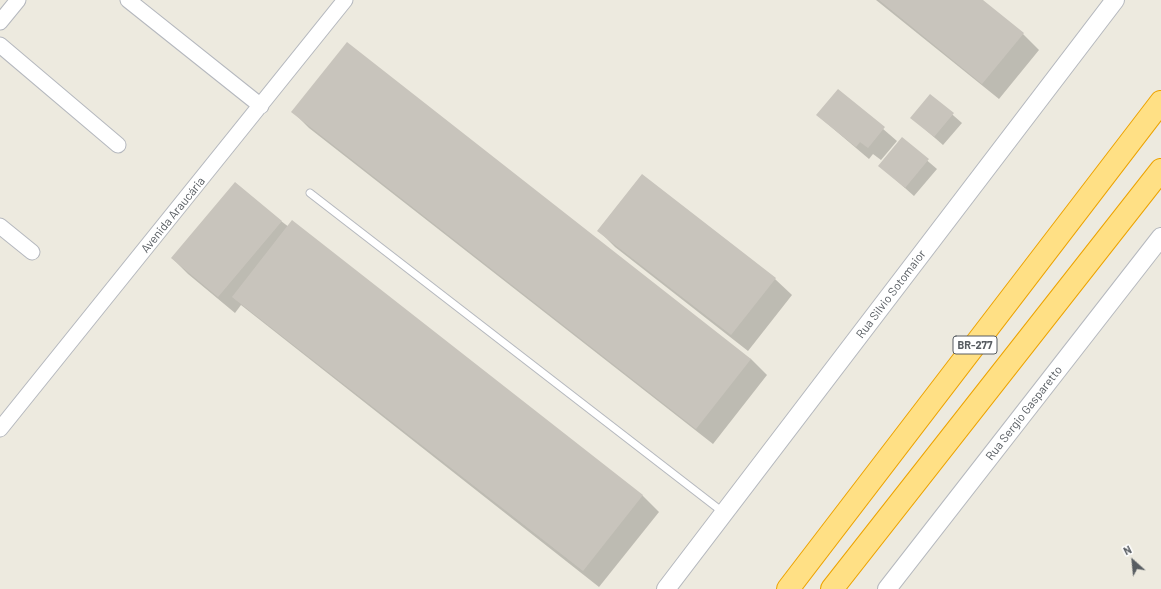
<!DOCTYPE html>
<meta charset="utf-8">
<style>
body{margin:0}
#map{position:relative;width:1161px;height:589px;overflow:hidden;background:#edeadf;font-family:Barlow,sans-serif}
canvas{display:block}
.north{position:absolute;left:1113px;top:541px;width:40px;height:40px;-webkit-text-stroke:3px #fff;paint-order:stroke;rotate:333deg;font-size:11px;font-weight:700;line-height:16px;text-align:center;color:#585d62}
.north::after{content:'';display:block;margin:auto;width:14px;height:18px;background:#585d62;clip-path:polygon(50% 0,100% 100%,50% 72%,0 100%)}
</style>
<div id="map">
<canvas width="1161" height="589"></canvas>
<div class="north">N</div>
</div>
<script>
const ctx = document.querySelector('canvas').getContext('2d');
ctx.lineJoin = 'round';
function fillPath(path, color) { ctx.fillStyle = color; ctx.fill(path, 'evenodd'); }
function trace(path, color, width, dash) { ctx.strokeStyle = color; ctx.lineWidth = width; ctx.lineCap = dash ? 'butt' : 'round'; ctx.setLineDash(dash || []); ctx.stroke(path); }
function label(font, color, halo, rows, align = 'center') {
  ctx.font = font + ' Barlow,sans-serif'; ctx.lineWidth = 3; ctx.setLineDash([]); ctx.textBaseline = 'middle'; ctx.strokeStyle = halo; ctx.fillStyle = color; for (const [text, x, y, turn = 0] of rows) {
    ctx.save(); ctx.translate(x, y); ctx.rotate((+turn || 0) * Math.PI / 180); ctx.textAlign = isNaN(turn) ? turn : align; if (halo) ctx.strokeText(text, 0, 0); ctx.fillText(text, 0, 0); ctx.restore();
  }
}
fillPath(new Path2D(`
 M876,0H981L1023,34L1039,50L999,99Z
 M838,90L897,141L881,160L873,154L869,159L817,115Z
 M930,95L962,123L943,145L912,118Z
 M293,112L751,359L767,375L713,444L309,128Z
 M902,139L937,169L914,196L880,166Z
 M642,175L775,279L792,295L748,351L615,247L599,231Z
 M281,221L642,495L659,512L599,587L241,305L235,313L188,274L172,258Z`), '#0003');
fillPath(new Path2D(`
 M879,0H983L1024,33L982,84Z
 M347,42L751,359L696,429L291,112Z
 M838,89L885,127L868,148L860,142L856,147L816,115Z
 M930,94L954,113L934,137L910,118Z
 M902,137L929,159L905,188L878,166Z
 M642,174L776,278L731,335L597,231Z
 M235,182L282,221L218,297L171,258Z
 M292,220L643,495L583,571L232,297Z`), '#c8c4bc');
const service = new Path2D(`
 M310,193L724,513`);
const minor = new Path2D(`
 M128,0L261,106
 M0,22L18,0
 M0,45L118,145
 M0,226L32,252
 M0,429L345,0`);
const tertiary = new Path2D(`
 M666,589L1115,0
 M887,589L1161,237`);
const motorway = new Path2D(`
 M788,589L1161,102
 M832,589L1161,170`);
trace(service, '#b5b8be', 9);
trace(minor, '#b5b8be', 17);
trace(tertiary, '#b5b8be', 20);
trace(motorway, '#eda300', 24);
trace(service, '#fff', 7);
trace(minor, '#fff', 15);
trace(tertiary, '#fff', 18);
trace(motorway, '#ffe085', 22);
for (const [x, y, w] of [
 [975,345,44]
]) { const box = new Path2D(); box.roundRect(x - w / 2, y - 9, w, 18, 3); ctx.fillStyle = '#fff'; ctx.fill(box); trace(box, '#585d62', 1); }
label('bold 11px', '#585d62', null, [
 ["BR-277",975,345]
]);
label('12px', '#585d62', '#fff', [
 ["Avenida Araucária",173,215,-51],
 ["Rua Silvio Sotomaior",891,294,-53],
 ["Rua Sergio Gasparetto",1024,413,-52]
]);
</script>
